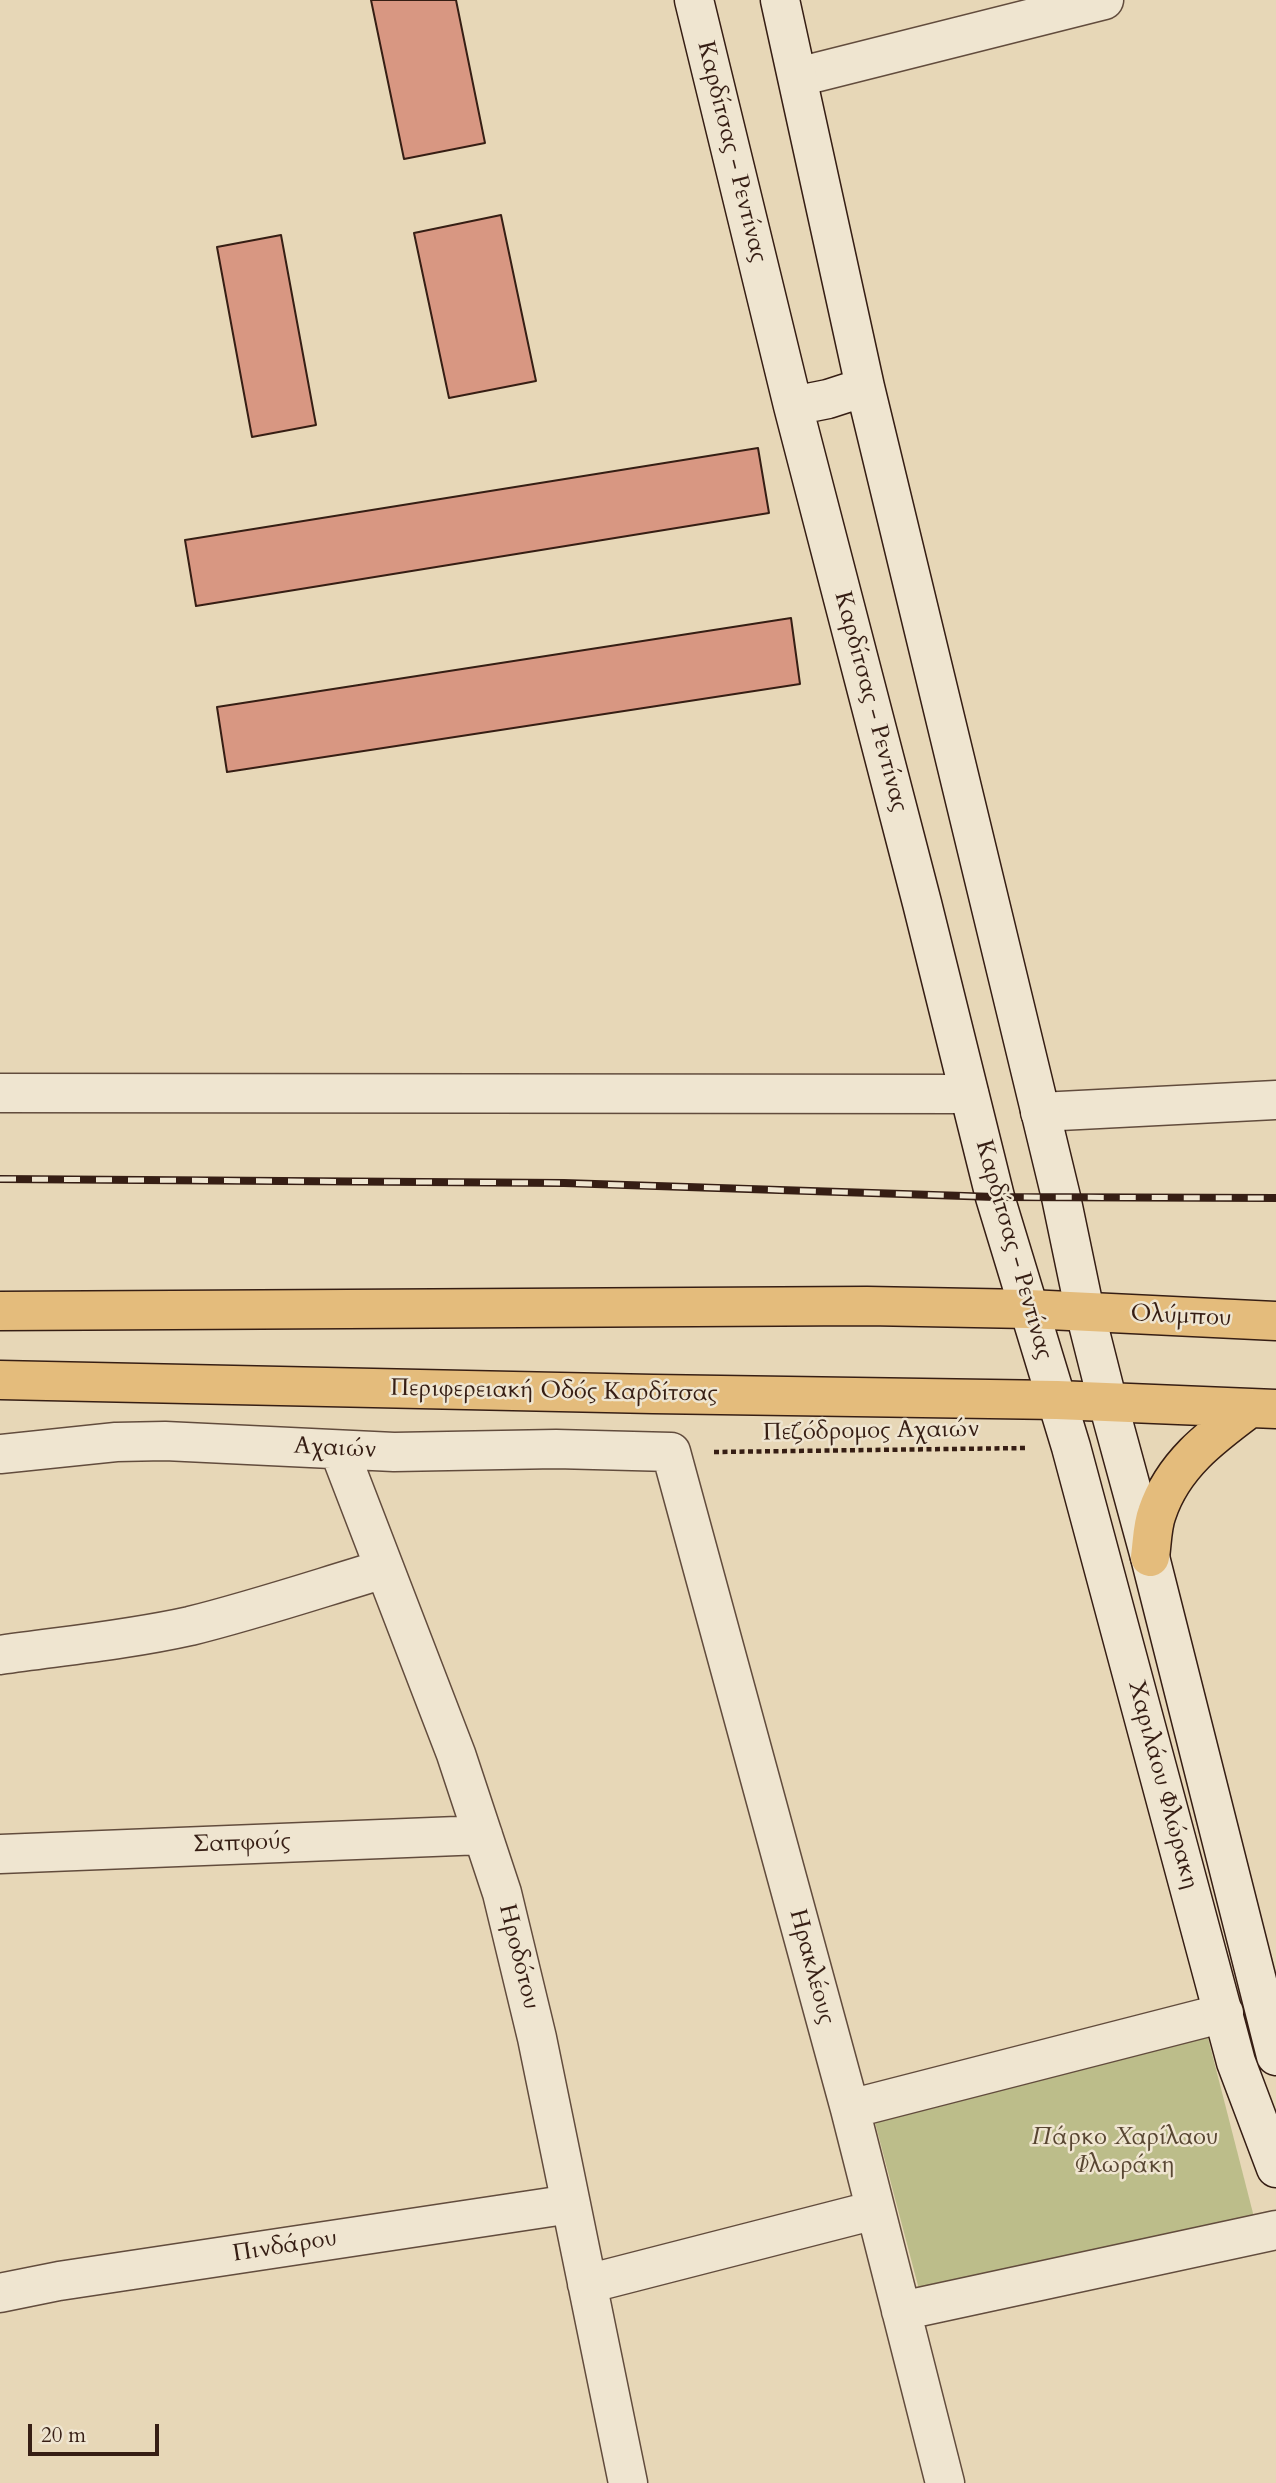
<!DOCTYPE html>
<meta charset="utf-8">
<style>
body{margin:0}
#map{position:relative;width:1276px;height:2483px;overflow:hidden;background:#e7d7b7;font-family:Cardo,serif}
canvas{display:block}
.scale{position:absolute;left:28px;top:2424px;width:131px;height:32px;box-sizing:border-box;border:4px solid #361e14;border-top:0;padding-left:9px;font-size:21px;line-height:24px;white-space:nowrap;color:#361e14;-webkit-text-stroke:5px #efe5d0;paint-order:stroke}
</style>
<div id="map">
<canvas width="1276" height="2483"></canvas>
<div class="scale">20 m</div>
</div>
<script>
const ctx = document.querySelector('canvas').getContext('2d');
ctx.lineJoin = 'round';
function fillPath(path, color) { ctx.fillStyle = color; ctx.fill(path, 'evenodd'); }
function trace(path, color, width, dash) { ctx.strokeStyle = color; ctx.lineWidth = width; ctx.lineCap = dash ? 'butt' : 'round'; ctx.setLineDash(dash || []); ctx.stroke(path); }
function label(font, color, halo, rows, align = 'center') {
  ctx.font = font + ' Cardo,serif'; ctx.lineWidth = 5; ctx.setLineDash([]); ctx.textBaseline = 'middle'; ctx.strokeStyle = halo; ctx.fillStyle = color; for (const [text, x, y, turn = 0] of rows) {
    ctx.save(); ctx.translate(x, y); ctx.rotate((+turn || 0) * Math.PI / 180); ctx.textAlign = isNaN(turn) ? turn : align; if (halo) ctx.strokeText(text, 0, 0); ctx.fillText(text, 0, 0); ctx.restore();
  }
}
fillPath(new Path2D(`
 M1207,2034L1255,2221L921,2297L873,2115Z`), '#bcbd8a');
const building = new Path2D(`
 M371,0H456L485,143L404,159Z
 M501,215L536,381L449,398L414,233Z
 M281,235L316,425L252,437L217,247Z
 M758,448L769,513L196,606L185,540Z
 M791,618L800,684L227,772L217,707Z`);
fillPath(building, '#d89782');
trace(building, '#361e14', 2);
const street = new Path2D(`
 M798,77L1104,0
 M0,1093L969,1094
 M1040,1112L1276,1100
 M339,1450L456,1754L502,1893L537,2038L628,2483
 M0,1454L116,1442L165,1441L394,1452L556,1449L671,1452L850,2109L945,2483
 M0,1655C63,1646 127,1640 190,1626C255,1610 320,1588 384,1569
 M0,1854L483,1835
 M850,2109L1224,2013
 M587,2284L875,2210
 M0,2293L59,2281L571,2204
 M901,2311L1276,2230`);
const secondary = new Path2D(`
 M694,0L793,406L922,903L995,1197L1071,1447L1236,2062L1276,2168
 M780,0L865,387L1061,1197L1085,1312L1108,1403L1150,1557L1276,2056
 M793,406L828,399L865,387`);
const primary = new Path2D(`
 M0,1311L867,1306L1028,1309L1276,1321
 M0,1380L653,1394L1057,1400L1276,1409
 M1150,1557C1152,1543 1152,1526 1157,1513C1173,1465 1211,1437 1250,1408`);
trace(street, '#624c3d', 41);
trace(secondary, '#361e14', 41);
trace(primary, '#361e14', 41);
trace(new Path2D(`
 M714,1452L1027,1448`), '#361e14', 4.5, [5, 3.5]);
trace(street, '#efe5d0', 38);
trace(secondary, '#efe5d0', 38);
trace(primary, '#e4bc7c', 38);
const rail = new Path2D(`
 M0,1179L564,1183L995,1197L1276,1198`);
trace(rail, '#361e14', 8);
trace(rail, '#efe5d0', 5, [16]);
label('24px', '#361e14', '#efe5d0', [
 ["Καρδίτσας - Ρεντίνας",731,152,76],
 ["Καρδίτσας - Ρεντίνας",870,702,75],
 ["Καρδίτσας - Ρεντίνας",1013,1250,74],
 ["Ολύμπου",1181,1317,3],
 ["Περιφερειακή Οδός Καρδίτσας",554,1392,1],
 ["Πεζόδρομος Αχαιών",871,1432,-1],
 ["Αχαιών",335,1449,3],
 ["Χαριλάου Φλώρακη",1162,1785,75],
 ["Σαπφούς",242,1844,-2],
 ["Ηροδότου",518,1957,76],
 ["Ηρακλέους",811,1967,75],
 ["Πινδάρου",285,2247,-9]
]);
label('italic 24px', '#584632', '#efe5d0', [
 ["Πάρκο Χαρίλαου",1125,2138],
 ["Φλωράκη",1125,2166]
]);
</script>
